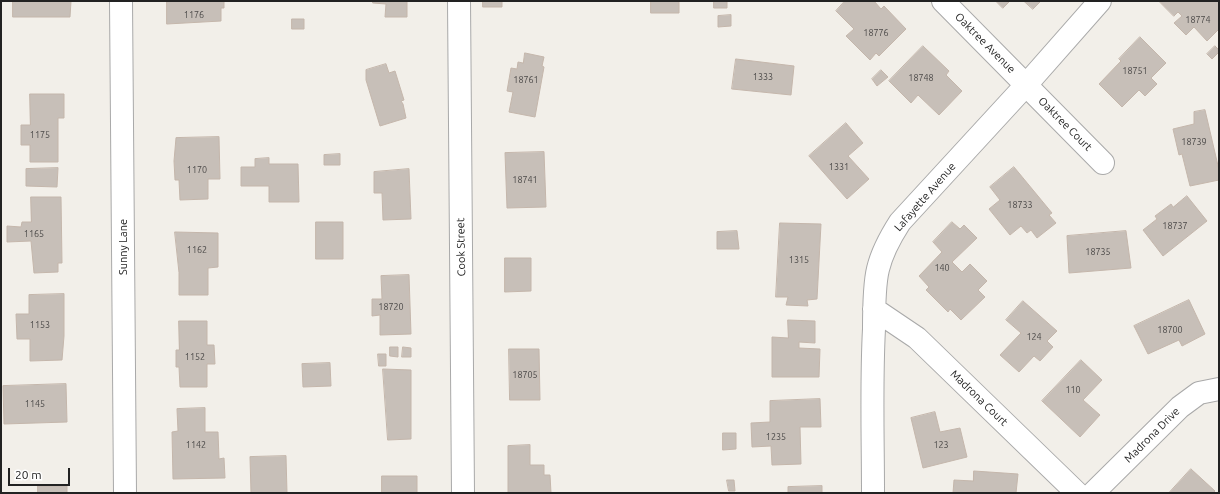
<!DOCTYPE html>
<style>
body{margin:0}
#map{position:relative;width:1220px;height:494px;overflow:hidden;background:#f2efe9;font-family:Ubuntu,sans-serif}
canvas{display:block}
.frame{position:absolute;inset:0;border:2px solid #222;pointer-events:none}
.scale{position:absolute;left:8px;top:468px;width:62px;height:18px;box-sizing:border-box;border:2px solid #222;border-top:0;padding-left:5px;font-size:12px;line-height:14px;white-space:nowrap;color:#222;-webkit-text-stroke:3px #fff;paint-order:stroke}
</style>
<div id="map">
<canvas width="1220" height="494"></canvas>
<div class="frame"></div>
<div class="scale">20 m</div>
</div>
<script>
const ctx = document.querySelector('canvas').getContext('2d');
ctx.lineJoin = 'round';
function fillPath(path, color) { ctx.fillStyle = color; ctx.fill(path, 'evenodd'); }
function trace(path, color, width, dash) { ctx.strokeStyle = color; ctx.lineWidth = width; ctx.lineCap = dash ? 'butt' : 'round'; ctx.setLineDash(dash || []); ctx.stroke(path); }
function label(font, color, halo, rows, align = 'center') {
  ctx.font = font + ' Ubuntu,sans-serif'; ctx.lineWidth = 3.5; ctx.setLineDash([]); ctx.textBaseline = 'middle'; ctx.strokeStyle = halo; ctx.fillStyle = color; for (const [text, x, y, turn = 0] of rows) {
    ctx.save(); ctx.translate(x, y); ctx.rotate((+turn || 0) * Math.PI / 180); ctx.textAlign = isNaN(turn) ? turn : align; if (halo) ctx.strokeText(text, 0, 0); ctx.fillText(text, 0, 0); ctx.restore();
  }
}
const building = new Path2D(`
 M13,1H71L70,17H13Z
 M167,1H224V8H221V21L167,24Z
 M373,1H407V17H385L386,4L373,3Z
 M483,1H502V7H483Z
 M651,1H679V13H651Z
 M714,1H727V8H714Z
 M845,1H874L881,9L884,6L906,29L879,56L876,53L870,60L846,36L854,29L836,11Z
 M996,1H1010L1003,8Z
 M1024,1H1041L1033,9Z
 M1159,1H1218L1219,2V29L1207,41L1194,27L1186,35L1174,23L1182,16L1178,12L1174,16Z
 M731,15V26L718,27V16Z
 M292,19H304V29H292Z
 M1140,37L1166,63L1151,78L1157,84L1145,96L1139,90L1122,107L1099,84L1121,61L1119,59Z
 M923,46L949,71L946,75L962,91L939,115L918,95L911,103L889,81Z
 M1215,46L1219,50V52L1212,59L1207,54Z
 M525,53L544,57L542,66L544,67L535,117L509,112L513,92L507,91L511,68L517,69L518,62L523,63Z
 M736,59L794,66L791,95L732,89Z
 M386,64L389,73L395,71L404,100L401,101L403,104L406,118L380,126L366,80V70Z
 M881,70L888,77L877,86L872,79Z
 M30,94H64V118H58V162H30V145H21V125H30Z
 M1205,110L1219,170V180L1190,186L1182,154L1179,155L1173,129L1194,124V112Z
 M846,123L863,143L848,156L869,179L847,199L809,156Z
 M219,137L220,179H208V199L180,200L179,180H175L174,161L176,138Z
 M544,152L546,207L507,208L505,153Z
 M340,154V165H324V155Z
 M269,158V164H298L299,202H269V186H241V167H255V159Z
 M1014,167L1052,213L1049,215L1056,223L1037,238L1031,230L1027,233L1021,226L1010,235L989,209L1000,200L990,187Z
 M58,168L57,187L26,186V169Z
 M409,169L411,219L383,220L382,193H374V172Z
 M1187,196L1207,221L1163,256L1143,230L1157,219L1155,216L1171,204L1173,207Z
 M31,197H61L62,263H58V272L34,273L31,241L7,242V226L21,227L22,222H31Z
 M316,222H343V259H316Z
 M952,222L960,229L964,225L977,238L952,262L962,272L970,264L987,281L978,290L985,297L961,320L950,309L948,312L926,290L929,287L919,276L942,252L933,242Z
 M780,223L821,224L817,299L807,300L808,306L786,305L788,297H776Z
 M737,231L739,249H717V232Z
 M1126,231L1131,268L1069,273L1067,236Z
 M175,232L218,233V267L208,268V295H179V273Z
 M505,258H531V291L505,292Z
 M409,275L411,334L380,335V315L372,316V299H382L381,276Z
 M64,294V336L62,360L30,361V339H17L16,314H29V295Z
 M1189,300L1205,334L1182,346L1179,340L1148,354L1134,326Z
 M1023,301L1057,331L1047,341L1053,347L1040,361L1034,356L1019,372L1000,355L1021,333L1006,320Z
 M788,320L815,321V343L799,342V348L820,349L819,377H772V337L788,338Z
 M179,321H207V345H214L215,364H207V387H180L179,367H176V350H179Z
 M390,347H398V357L390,356Z
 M403,347L411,348V357H402Z
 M509,349H539L540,400H510Z
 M378,354H386V366H379Z
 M1081,360L1102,380L1083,400L1100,415L1080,437L1042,401Z
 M330,363L331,386L303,387L302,364Z
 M383,369L411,370V439L388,440Z
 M66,384L67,422L4,424L3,386Z
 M820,399L821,427H800L801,464L772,465L771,446L752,447L751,423L770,422V401Z
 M205,408V432H218L219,459L224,458L225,478L173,479L172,432L178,431L177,409Z
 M935,412L940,432L960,428L967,457L923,468L911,418Z
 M723,433H736V449L723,450Z
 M530,445V465H544V475H550L551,493H508V446Z
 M286,456L287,493H251L250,457Z
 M1191,469L1215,491L1213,493H1169Z
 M974,471L1018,474L1016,493H953L954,480L973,481Z
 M382,476H417V493H382Z
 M727,480H734L735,491H729Z
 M38,486H67V493H38Z
 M822,486V493H788V487Z`);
fillPath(building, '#c7bfb8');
trace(building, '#c4b6ab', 1);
const minor = new Path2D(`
 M121,1L125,493
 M459,1L463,493
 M943,1L1103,163
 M874,309L917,338L1077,493
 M873,493C873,438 871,384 874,329C874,311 874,285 878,269C882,252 891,236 900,222L1026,85L1100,1
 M1093,493L1180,407L1199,393L1219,389`);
trace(minor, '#a9a9a9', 24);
trace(minor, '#fff', 22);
label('9px', '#4b4948', null, [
 ["1176",194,15],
 ["18774",1198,20],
 ["18776",876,33],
 ["18751",1135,71],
 ["1333",763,77],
 ["18748",921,78],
 ["18761",526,80],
 ["1175",40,135],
 ["18739",1194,142],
 ["1331",839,167],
 ["1170",197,170],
 ["18741",525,180],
 ["18733",1020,205],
 ["18737",1175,226],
 ["1165",34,234],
 ["1162",197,250],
 ["18735",1098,252],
 ["1315",799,260],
 ["140",942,268],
 ["18720",391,307],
 ["1153",40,325],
 ["18700",1170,330],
 ["124",1034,337],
 ["1152",195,357],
 ["18705",525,375],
 ["110",1073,390],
 ["1145",35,404],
 ["1235",776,437],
 ["1142",196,445],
 ["123",941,445]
]);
label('11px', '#222', '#fff', [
 ["Oaktree Avenue",985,43,45],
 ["Oaktree Court",1065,124,45],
 ["Lafayette Avenue",925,197,-49],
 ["Sunny Lane",123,247,-90],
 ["Cook Street",461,247,-91],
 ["Madrona Court",979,398,44],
 ["Madrona Drive",1152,435,-45]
]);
</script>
